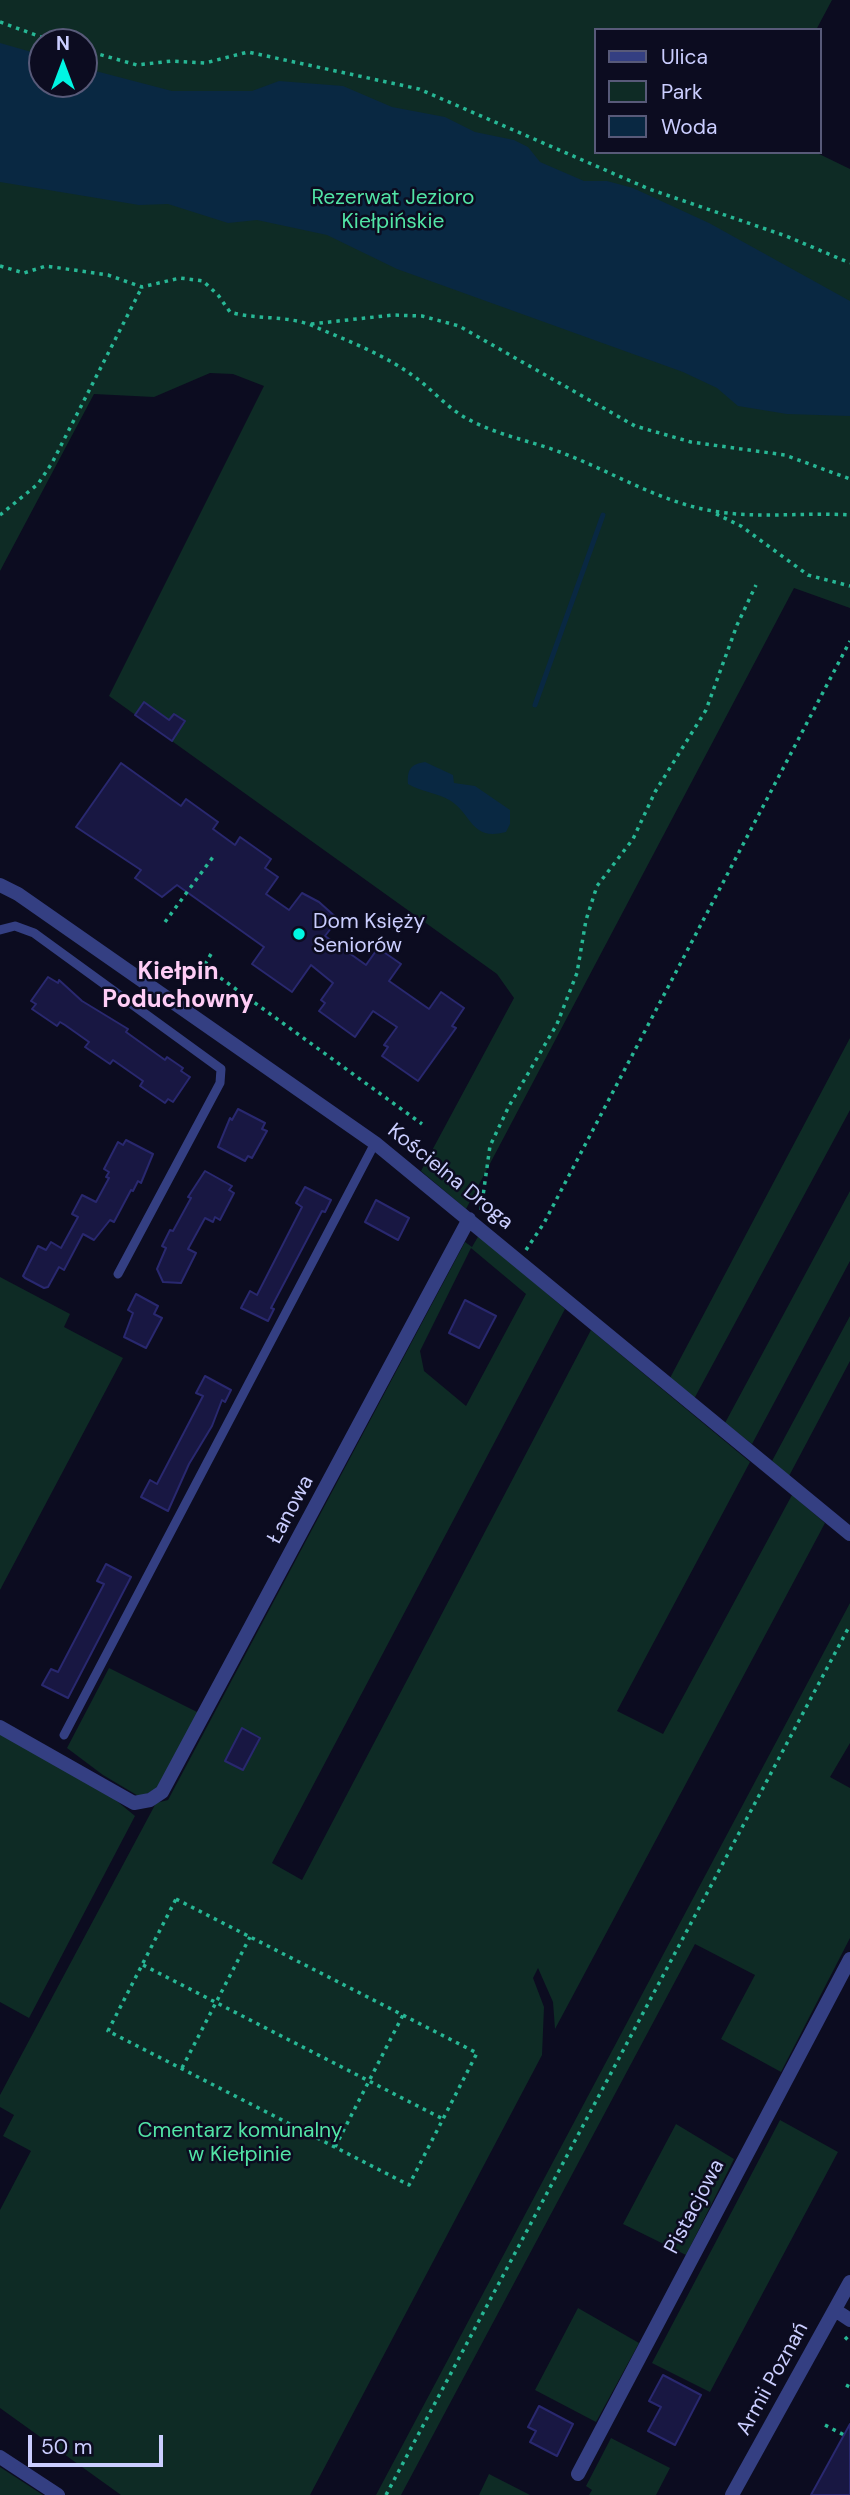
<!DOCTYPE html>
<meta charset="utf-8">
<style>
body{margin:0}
#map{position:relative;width:850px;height:2495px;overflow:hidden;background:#0c0c20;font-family:"DM Sans",sans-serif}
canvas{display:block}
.legend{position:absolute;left:594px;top:28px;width:228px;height:126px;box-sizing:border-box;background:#0c0c20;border:2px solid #585a79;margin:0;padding:9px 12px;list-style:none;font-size:21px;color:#cbceff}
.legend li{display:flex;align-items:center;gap:14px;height:35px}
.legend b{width:35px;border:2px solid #585a79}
.north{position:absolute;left:28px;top:28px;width:70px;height:70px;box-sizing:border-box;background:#0c0c20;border:2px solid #585a79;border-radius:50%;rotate:0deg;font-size:19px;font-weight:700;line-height:28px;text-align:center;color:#cbceff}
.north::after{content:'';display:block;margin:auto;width:24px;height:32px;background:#00f6e3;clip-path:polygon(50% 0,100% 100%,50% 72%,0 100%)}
.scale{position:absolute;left:28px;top:2435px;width:135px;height:32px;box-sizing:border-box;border:4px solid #cbceff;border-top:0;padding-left:9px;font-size:21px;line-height:24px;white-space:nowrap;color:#cbceff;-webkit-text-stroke:5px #0c0c20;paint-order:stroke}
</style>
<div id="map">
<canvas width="850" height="2495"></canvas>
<ul class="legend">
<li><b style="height:9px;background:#343f82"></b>Ulica</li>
<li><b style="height:19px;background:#0e2b25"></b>Park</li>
<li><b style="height:19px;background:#092842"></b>Woda</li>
</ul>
<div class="north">N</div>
<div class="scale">50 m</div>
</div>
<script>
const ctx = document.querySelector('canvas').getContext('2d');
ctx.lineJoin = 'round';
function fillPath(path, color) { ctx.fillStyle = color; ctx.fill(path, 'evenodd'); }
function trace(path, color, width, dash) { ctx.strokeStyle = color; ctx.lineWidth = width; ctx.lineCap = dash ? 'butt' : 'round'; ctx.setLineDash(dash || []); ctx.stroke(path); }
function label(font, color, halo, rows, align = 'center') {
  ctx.font = font + ' "DM Sans",sans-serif'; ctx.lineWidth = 5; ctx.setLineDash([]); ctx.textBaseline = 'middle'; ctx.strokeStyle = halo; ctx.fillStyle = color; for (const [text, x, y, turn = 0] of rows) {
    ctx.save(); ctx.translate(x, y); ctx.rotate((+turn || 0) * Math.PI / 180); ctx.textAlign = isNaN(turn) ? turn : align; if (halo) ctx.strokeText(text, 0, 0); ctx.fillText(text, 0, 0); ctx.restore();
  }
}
fillPath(new Path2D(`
 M0,0H832L816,30H596V152H815L850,169V608L794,588L466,1209L421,1171L514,998L497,974L109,696L264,386L233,374L210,373L154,397L94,394L0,571ZM42,42H84V84H42Z
 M850,1038V1110L694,1399L670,1378Z
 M850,1191V1261L752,1444L725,1423Z
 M479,1235L565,1309L272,1863L302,1880L591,1330L750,1462L617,1711L663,1734L792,1495L825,1523L555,2029L553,2002L538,1968L533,1978L544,2007L542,2055L310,2495H121L0,2408V2210L31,2151L3,2136L14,2115L0,2107V2095L156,1803L168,1800L465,1242L472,1247ZM471,1248L526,1294L466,1406L424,1371L420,1351Z
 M0,1277L70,1314L64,1327L123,1358L0,1590Z
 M850,1316V1361L789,1476L772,1461Z
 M850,1603V1743L830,1777L850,1788V1938L781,2072L721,2039L755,1975L695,1944L401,2495H376Z
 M109,1668L199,1713L158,1788L140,1797L103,1775L67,1748Z
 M0,1733L112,1797L135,1816L29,2018L0,2002Z
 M780,2120L838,2152L710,2392L652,2363Z
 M676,2124L734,2159L686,2255L623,2224Z
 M578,2308L639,2343L596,2422L535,2390Z
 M611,2438L670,2468L656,2495H589L592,2490L586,2486Z
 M0,2467L43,2495H0Z
 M489,2474L530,2495H479Z`), '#0e2b25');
fillPath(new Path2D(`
 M0,43L42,55V84H84V68L172,91H252L279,81L343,86L392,107L445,117L475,132L514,140L528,147L540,162L584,181H607L633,188L709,223L850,301V416L787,414L738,406L717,388L683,372L397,269L327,235L257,220L228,223L168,204L139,205L0,182Z
 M425,762L453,775L454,783L475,786L510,810V824L506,832C471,841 473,816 451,801C438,793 422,792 408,784C407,769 411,764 425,762Z`), '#092842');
trace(new Path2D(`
 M535,705L603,515`), '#092842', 5);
const building = new Path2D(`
 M144,702L169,720L174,714L185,721L172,741L135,715Z
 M121,763L181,806L186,799L218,822L213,829L235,845L240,837L271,859L265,868L278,877L266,894L289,910L302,893L319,902L338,919L325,936L366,965L378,948L401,964L389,981L429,1009L441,992L464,1008L452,1026L456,1028L418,1081L382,1056L388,1047L384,1045L397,1027L373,1011L355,1037L319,1011L325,1003L321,1000L333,983L311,965L292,992L252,964L264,947L177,885L162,897L135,878L141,870L76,827Z
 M48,977L58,983L59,980L82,1001L128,1029L126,1032L165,1060L167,1057L183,1068L181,1071L190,1077L173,1102L168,1099L165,1103L140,1086L143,1081L113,1060L110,1064L85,1047L89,1042L65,1025L60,1022L57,1026L32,1009L36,1004L31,1001Z
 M238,1109L265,1123L262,1129L267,1131L252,1158L248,1156L245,1161L218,1147L230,1118L232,1120Z
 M126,1140L153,1154L141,1183L138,1181L133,1191L131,1190L114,1222L110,1220L94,1240L83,1234L64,1270L59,1267L48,1287L44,1288L25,1278L23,1276L38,1246L46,1250L51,1242L61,1248L78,1217L72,1214L82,1195L96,1202L109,1178L106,1177L109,1172L104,1169L118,1142L123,1145Z
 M205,1171L232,1186L229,1190L234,1193L220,1220L215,1217L213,1222L205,1218L188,1249L196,1253L181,1283L163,1282L157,1269L166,1248L162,1246L170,1230L173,1231L191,1198L188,1197Z
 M305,1187L331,1200L325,1212L322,1211L271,1308L274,1309L268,1321L241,1308L250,1291L257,1295L302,1207L296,1203Z
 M376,1200L409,1218L398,1240L365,1222Z
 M136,1294L158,1306L154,1314L162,1318L146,1348L124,1337L133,1313L128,1310Z
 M465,1300L496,1316L479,1348L449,1333Z
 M205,1376L231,1390L225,1402L222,1400L212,1426L189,1464L168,1511L141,1497L150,1480L157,1484L203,1396L196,1393Z
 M106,1564L131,1577L68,1698L42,1685L51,1669L58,1672L104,1584L97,1581Z
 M242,1728L260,1738L243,1770L225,1761Z
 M663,2375L701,2395L675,2445L648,2431L661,2407L649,2401Z
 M539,2406L573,2424L557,2456L530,2442L536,2431L528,2427Z
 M850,2424V2495H811Z`);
fillPath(building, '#181742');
trace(building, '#29286f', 2);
trace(new Path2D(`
 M0,22L55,42
 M84,50L137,65L172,61L205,63L248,52L419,89L649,189L786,236L850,263
 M0,266L24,273L46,266L108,275L142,287L180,278L203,281L218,295L230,312C256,320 288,315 313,326C346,340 383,354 412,375C431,388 446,407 466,418C496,435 528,440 560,452C611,471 659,502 713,511C758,519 804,512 850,515
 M311,324L393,315L422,316L459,326L635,426L691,442L785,455L850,479
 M716,514L741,526L808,575L850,586
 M0,515L38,484L52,463L142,287
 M165,922L213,857
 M211,954L204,966L422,1124
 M481,1210L490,1146L509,1106L557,1024L577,973L586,920L597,886L633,839L655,792L706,710L737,625L756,585
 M526,1250L544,1223L850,641
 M176,1899L477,2053L409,2185L108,2031Z
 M143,1965L443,2119
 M182,2068L250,1937
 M335,2147L403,2015
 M845,2337L850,2342
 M846,2385L850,2387
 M825,2425L844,2435
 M386,2495L850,1625`), '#27b795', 3.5, [3.5, 5]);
trace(new Path2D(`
 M0,930L15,926L34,933L221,1069L220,1083L118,1274
 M64,1735L375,1143`), '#343f82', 9);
trace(new Path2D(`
 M0,885L18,894L375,1143L850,1534
 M0,1727L134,1803L150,1800L162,1792L469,1219
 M835,2310L850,2320
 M0,2457L58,2495
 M578,2474L850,1959
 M732,2495L850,2282`), '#343f82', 14);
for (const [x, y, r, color] of [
 [299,934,7,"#00f6e3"]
]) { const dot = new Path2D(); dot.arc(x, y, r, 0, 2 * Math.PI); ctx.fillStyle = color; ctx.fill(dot); trace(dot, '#0c0c20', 2.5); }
label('21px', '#52e4a6', '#0c0c20', [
 ["Rezerwat Jezioro",393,198],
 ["Kiełpińskie",393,222],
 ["Cmentarz komunalny",240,2131],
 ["w Kiełpinie",240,2155]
]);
label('21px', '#cbceff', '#0c0c20', [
 ["Dom Księży",313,922],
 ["Seniorów",313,946]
], 'left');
label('21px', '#cbceff', '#0c0c20', [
 ["Kościelna Droga",450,1177,39],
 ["Łanowa",291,1510,-62],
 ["Pistacjowa",695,2207,-62],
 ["Armii Poznań",773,2379,-61]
]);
label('bold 24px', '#ffcdf6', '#0c0c20', [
 ["Kiełpin",178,973],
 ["Poduchowny",178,1001]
]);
</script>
